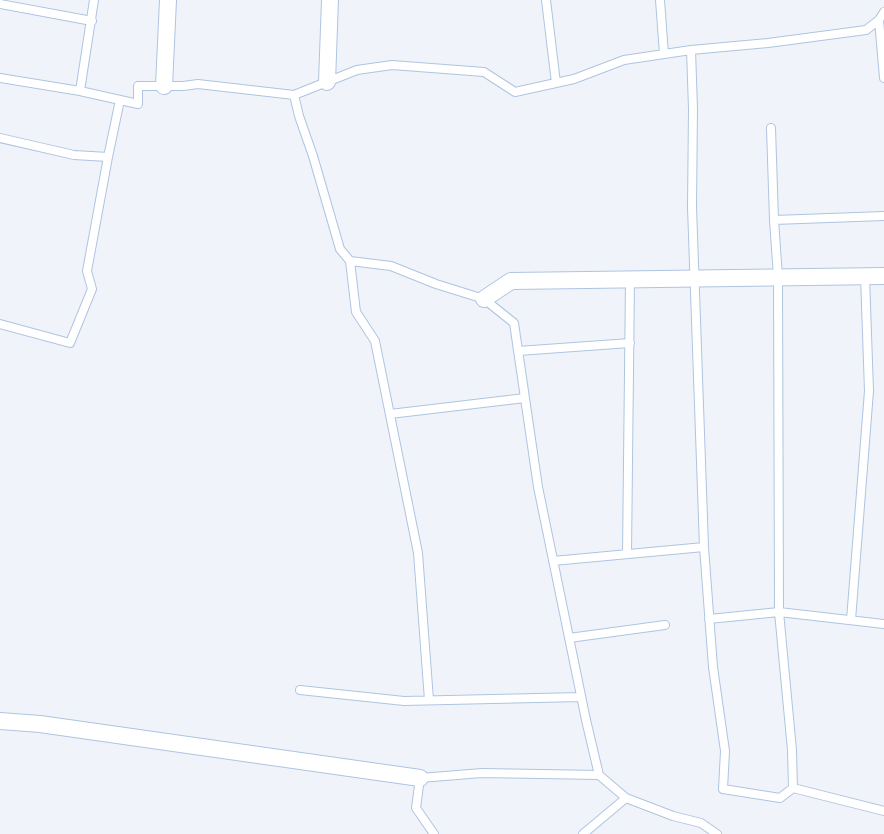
<!DOCTYPE html>
<style>
body{margin:0}
canvas{display:block;background:#f0f4fa}
</style>
<canvas width="884" height="834"></canvas>
<script>
const ctx = document.querySelector('canvas').getContext('2d');
ctx.lineJoin = 'round';
function trace(path, color, width, dash) { ctx.strokeStyle = color; ctx.lineWidth = width; ctx.lineCap = dash ? 'butt' : 'round'; ctx.setLineDash(dash || []); ctx.stroke(path); }
const lane = new Path2D(`
 M546,0L556,83
 M660,0L664,54
 M0,4L92,21
 M879,20L884,78
 M691,50L693,109L692,207L704,547L713,667L725,751L723,789L780,798L793,788
 M0,78L80,91L138,104V86H183L198,84L294,95L357,70L392,65L484,72L515,92L574,79L624,60L691,50L768,43L866,30L879,20L884,12
 M80,91L94,0
 M294,95L299,116L313,156L340,249L350,261L391,266L436,284L484,299L514,323L538,487L586,720L599,775L626,798L673,816L701,823L717,834
 M771,128L774,220L778,277L779,612L792,750L793,788
 M0,138L74,155L108,157
 M774,220L884,216
 M350,261L356,312L375,341L418,553L429,700
 M0,324L70,343L92,289L87,271L108,157L120,100
 M518,351L630,343
 M390,414L525,398
 M627,554L630,280
 M553,561L704,547
 M709,619L779,612L884,624
 M851,620L869,391L865,276
 M569,638L665,625
 M300,690L404,701L581,697
 M793,788L884,811
 M434,834L416,808L420,778L482,773L599,775
 M583,834L626,798`);
const street = new Path2D(`
 M327,82L330,0
 M164,86L168,0
 M484,299L511,281L884,276
 M0,721L40,724L420,778`);
trace(lane, '#afc4e1', 10);
trace(street, '#afc4e1', 18);
trace(lane, '#fff', 8);
trace(street, '#fff', 16);
</script>
